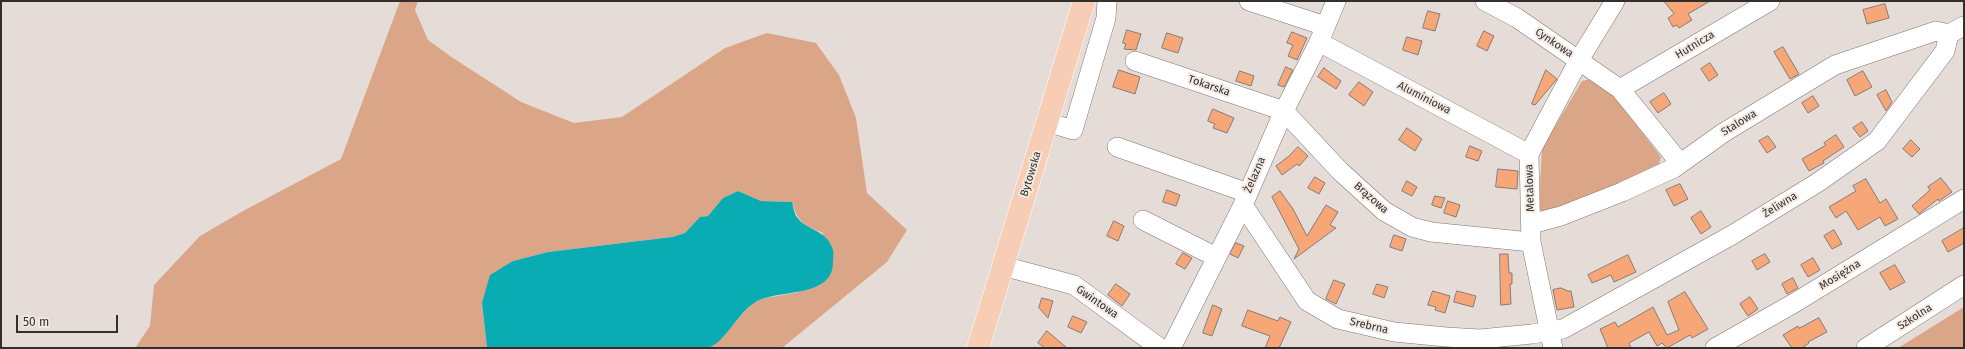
<!DOCTYPE html>
<meta charset="utf-8">
<style>
body{margin:0}
#map{position:relative;width:1965px;height:349px;overflow:hidden;background:#e6dcd7;font-family:"Fira Sans",sans-serif}
canvas{display:block}
.frame{position:absolute;inset:0;border:2px solid #312e2b;pointer-events:none}
.scale{position:absolute;left:16px;top:315px;width:102px;height:18px;box-sizing:border-box;border:2px solid #312e2b;border-top:0;padding-left:5px;font-size:12px;line-height:14px;white-space:nowrap;color:#312e2b;-webkit-text-stroke:3px #f4eae4;paint-order:stroke}
</style>
<div id="map">
<canvas width="1965" height="349"></canvas>
<div class="frame"></div>
<div class="scale">50 m</div>
</div>
<script>
const ctx = document.querySelector('canvas').getContext('2d');
ctx.lineJoin = 'round';
function fillPath(path, color) { ctx.fillStyle = color; ctx.fill(path, 'evenodd'); }
function trace(path, color, width, dash) { ctx.strokeStyle = color; ctx.lineWidth = width; ctx.lineCap = dash ? 'butt' : 'round'; ctx.setLineDash(dash || []); ctx.stroke(path); }
function label(font, color, halo, rows, align = 'center') {
  ctx.font = font + ' "Fira Sans",sans-serif'; ctx.lineWidth = 4; ctx.setLineDash([]); ctx.textBaseline = 'middle'; ctx.strokeStyle = halo; ctx.fillStyle = color; for (const [text, x, y, turn = 0] of rows) {
    ctx.save(); ctx.translate(x, y); ctx.rotate((+turn || 0) * Math.PI / 180); ctx.textAlign = isNaN(turn) ? turn : align; if (halo) ctx.strokeText(text, 0, 0); ctx.fillText(text, 0, 0); ctx.restore();
  }
}
fillPath(new Path2D(`
 M400,1H418L415,10L428,40L453,58L521,102L574,123L622,117L725,48L767,33L816,43L839,75L856,118L867,193L907,230L887,262L782,348H709L723,337L739,317L754,302L765,298L795,293L822,284L823,233C804,225 798,223 792,202L761,201L738,191L723,198L708,216L700,217L685,233L672,237L548,252L513,261L482,303L487,348H135L150,326L154,285L200,236L243,211L341,159Z
 M1590,79L1615,97L1661,157L1659,164L1606,190L1544,212L1539,209L1542,148L1582,81Z
 M1964,307V348H1898Z`), '#dba688');
fillPath(new Path2D(`
 M738,191L761,201L792,202C793,206 794,212 796,216C806,231 827,229 833,250C834,253 833,258 833,262C833,300 775,288 754,303C741,312 734,325 723,337C720,341 714,345 709,348H487L482,303L490,275L513,261L548,252L672,237L685,233L700,217L708,216L723,198Z`), '#08acb2');
const building = new Path2D(`
 M1664,1H1710L1688,14L1692,20L1679,28L1677,25L1673,27L1668,18L1674,14Z
 M1885,4L1889,18L1867,24L1863,10Z
 M1428,11L1440,14L1435,31L1423,28Z
 M1127,30L1141,34L1136,50L1124,49L1126,44L1123,43Z
 M1484,31L1494,36L1487,51L1477,46Z
 M1292,32L1307,38L1297,60L1288,56L1293,45L1287,43Z
 M1167,33L1183,38L1178,53L1162,48Z
 M1407,37L1422,41L1418,55L1403,50Z
 M1783,47L1799,74L1790,79L1774,52Z
 M1710,63L1718,75L1709,81L1701,69Z
 M1286,67L1293,70L1284,87L1278,85Z
 M1324,68L1341,81L1336,89L1318,77Z
 M1119,70L1140,77L1135,94L1113,87Z
 M1546,70L1557,79L1535,105L1532,104Z
 M1240,71L1254,76L1251,86L1236,81Z
 M1863,71L1872,87L1855,96L1847,80Z
 M1359,82L1373,92L1364,106L1349,95Z
 M1886,90L1892,102L1886,111L1877,95Z
 M1664,93L1671,104L1658,113L1650,102Z
 M1813,96L1819,106L1808,113L1802,103Z
 M1213,109L1234,118L1227,133L1213,128L1215,124L1208,121Z
 M1862,122L1868,131L1860,137L1853,128Z
 M1407,128L1422,139L1415,151L1399,140Z
 M1836,135L1844,147L1823,161L1824,163L1809,171L1802,159L1826,145L1824,143Z
 M1768,136L1776,147L1767,153L1759,141Z
 M1911,140L1920,149L1912,157L1903,149Z
 M1470,146L1482,151L1478,161L1466,157Z
 M1298,147L1308,156L1299,166L1297,164L1282,175L1276,166L1289,156Z
 M1498,169L1518,171L1517,189L1496,187Z
 M1315,177L1325,183L1319,194L1308,188Z
 M1941,178L1952,192L1939,201L1938,199L1919,214L1912,206L1930,190L1928,187Z
 M1866,179L1880,203L1886,199L1898,219L1885,226L1880,217L1858,230L1846,211L1836,218L1829,207L1856,191L1853,186Z
 M1407,181L1417,187L1412,196L1402,191Z
 M1680,184L1688,199L1674,206L1666,190Z
 M1167,190L1180,195L1176,206L1163,202Z
 M1280,191L1293,209L1307,236L1326,205L1338,212L1330,225L1336,228L1294,259L1299,249L1272,197Z
 M1435,196L1445,198L1441,208L1432,205Z
 M1448,201L1460,205L1456,217L1444,213Z
 M1701,211L1711,227L1701,234L1691,218Z
 M1114,221L1124,226L1118,241L1107,236Z
 M1964,228V243L1948,252L1942,241Z
 M1834,230L1842,244L1832,249L1824,236Z
 M1394,235L1406,239L1402,251L1390,247Z
 M1236,243L1244,246L1238,258L1230,254Z
 M1183,253L1192,258L1185,269L1176,264Z
 M1500,254H1508L1509,273H1512V284H1510L1511,304L1501,305Z
 M1765,254L1770,262L1757,270L1752,261Z
 M1628,255L1636,272L1614,282L1611,275L1592,283L1588,275Z
 M1813,258L1820,270L1808,277L1801,265Z
 M1895,265L1905,282L1890,290L1880,273Z
 M1793,278L1798,288L1787,294L1782,284Z
 M1334,280L1345,284L1336,304L1326,299Z
 M1116,284L1130,294L1122,306L1108,295Z
 M1377,284L1388,287L1384,298L1373,294Z
 M1561,288L1568,291H1571L1574,307L1557,310L1553,290Z
 M1433,291L1450,296L1445,313L1435,310L1436,307L1428,305Z
 M1457,291L1476,296L1473,307L1454,302Z
 M1685,292L1708,329L1692,338L1690,335L1667,348L1662,343L1657,346L1649,332L1629,343L1631,348H1608L1600,329L1615,322L1618,327L1653,307L1667,335L1679,330L1668,302Z
 M1750,297L1758,309L1748,316L1740,304Z
 M1042,298L1053,301L1048,318L1039,308Z
 M1213,305L1222,309L1212,336L1203,333Z
 M1248,310L1278,321L1280,317L1291,322L1279,348H1265L1270,336L1242,326Z
 M1073,316L1087,322L1081,333L1068,327Z
 M1819,318L1827,332L1808,342L1809,343L1802,348H1792L1783,335L1798,326L1799,328Z
 M1047,331L1053,336L1067,348H1045L1038,343Z`);
fillPath(building, '#f7a677');
trace(building, '#847c77', 1);
const minor = new Path2D(`
 M1249,1L1325,26
 M1485,1L1517,18L1620,89L1680,163
 M1319,42L1529,154
 M1135,61L1284,111L1340,171L1384,211L1412,227L1431,232L1531,242
 M1620,89L1770,1
 M1047,122L1073,130L1106,18L1107,1
 M1117,147L1248,193
 M1243,205L1307,301L1338,319L1394,332L1446,337L1480,339L1532,334L1563,329L1732,235L1817,183L1877,141L1945,51L1949,34L1964,26
 M1143,220L1216,257
 M1531,224L1561,216L1622,192L1674,168L1723,133L1835,65L1936,31L1949,34
 M1003,266L1074,285L1160,348
 M1171,348L1243,205L1284,111L1319,42L1336,1
 M1553,348L1531,242L1529,154L1579,60L1615,1
 M1715,348L1796,302L1964,199
 M1866,348L1964,285`);
const major = new Path2D(`
 M978,348L1084,1`);
trace(minor, '#7f7671', 20);
trace(major, '#fff', 23);
trace(minor, '#fff', 19);
trace(major, '#f8cdb5', 22);
label('11px', '#312e2b', '#f4eae4', [
 ["Cynkowa",1554,43,34],
 ["Hutnicza",1695,45,-31],
 ["Tokarska",1209,86,19],
 ["Aluminiowa",1424,98,27],
 ["Stalowa",1739,123,-32],
 ["Bytowska",1031,174,-73],
 ["Żelazna",1255,175,-67],
 ["Metalowa",1530,188,-92],
 ["Brązowa",1371,198,41],
 ["Żeliwna",1780,205,-32],
 ["Mosiężna",1840,275,-32],
 ["Gwintowa",1097,302,35],
 ["Szkolna",1915,317,-33],
 ["Srebrna",1369,326,13]
]);
</script>
